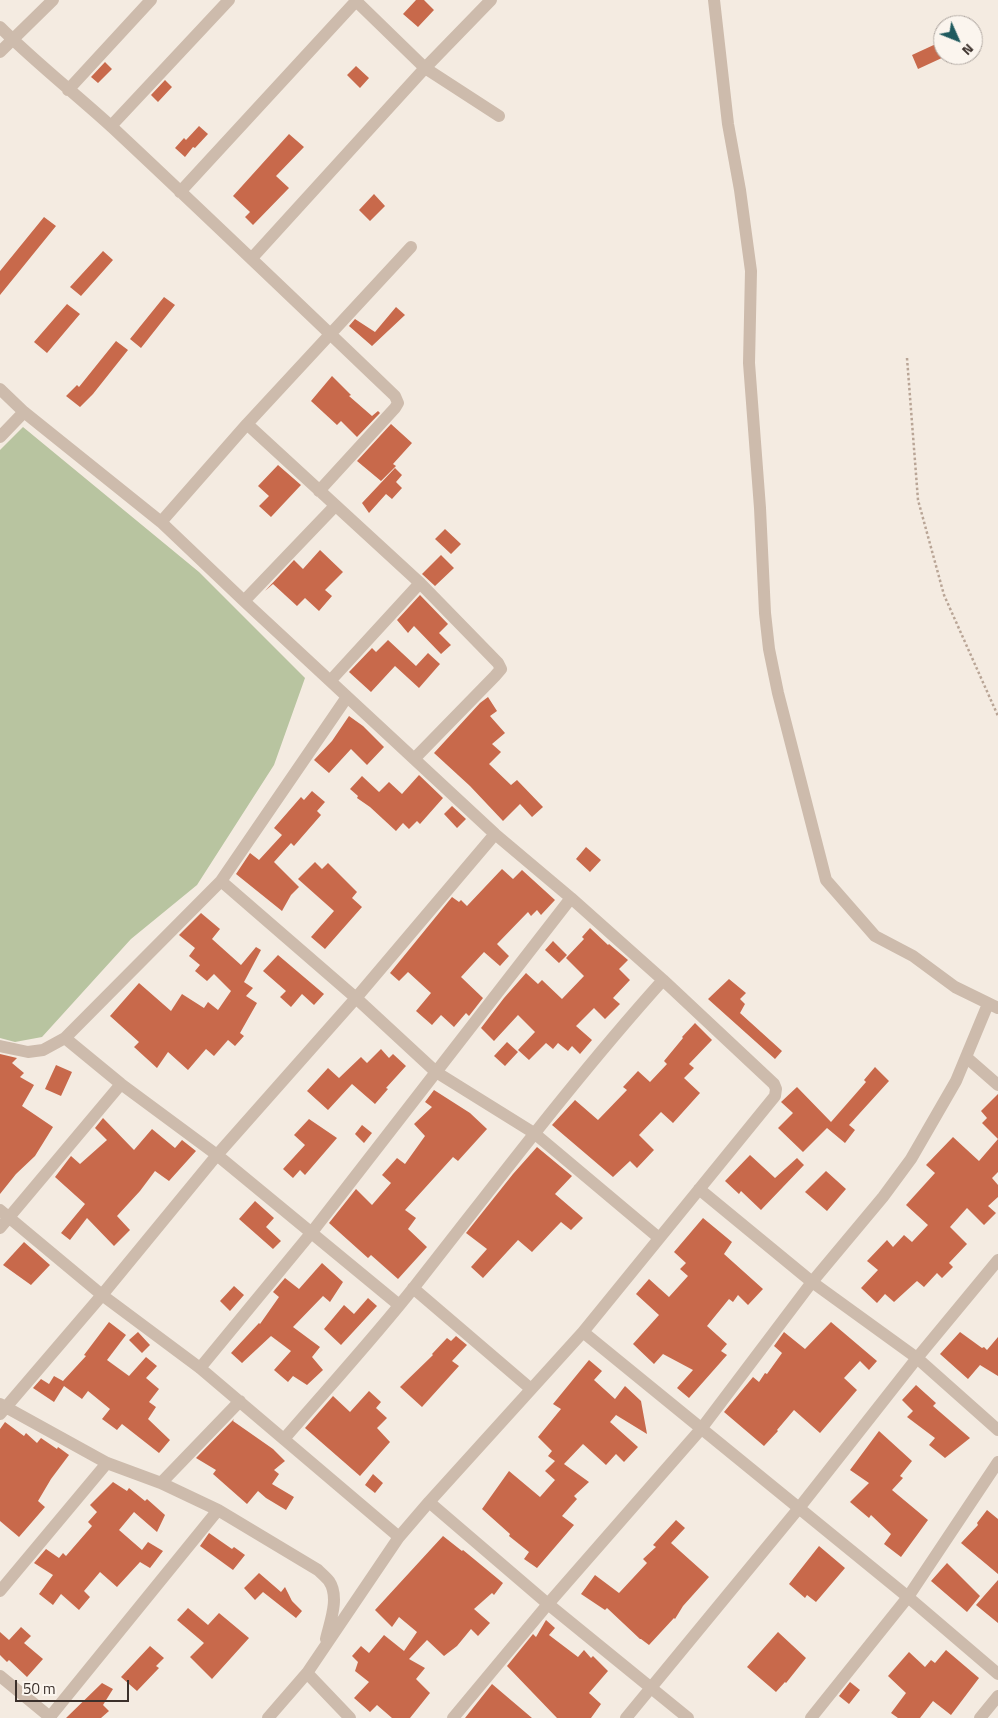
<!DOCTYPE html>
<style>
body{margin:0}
#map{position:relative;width:998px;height:1718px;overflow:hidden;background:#f4ebe1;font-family:"Titillium Web",sans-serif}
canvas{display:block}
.north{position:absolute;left:933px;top:15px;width:50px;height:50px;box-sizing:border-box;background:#fbf5ee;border:1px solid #aea6a0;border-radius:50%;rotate:134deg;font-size:14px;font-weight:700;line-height:20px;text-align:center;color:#3b302b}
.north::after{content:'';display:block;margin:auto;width:18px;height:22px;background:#1f5a5e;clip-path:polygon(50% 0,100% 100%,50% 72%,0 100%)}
.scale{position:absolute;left:15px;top:1680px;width:114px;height:22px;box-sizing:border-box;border:2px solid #3b302b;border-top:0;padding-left:6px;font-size:15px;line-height:18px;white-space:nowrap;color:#3b302b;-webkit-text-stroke:4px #fbf5ee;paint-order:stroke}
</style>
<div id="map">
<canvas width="998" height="1718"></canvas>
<div class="north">N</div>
<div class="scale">50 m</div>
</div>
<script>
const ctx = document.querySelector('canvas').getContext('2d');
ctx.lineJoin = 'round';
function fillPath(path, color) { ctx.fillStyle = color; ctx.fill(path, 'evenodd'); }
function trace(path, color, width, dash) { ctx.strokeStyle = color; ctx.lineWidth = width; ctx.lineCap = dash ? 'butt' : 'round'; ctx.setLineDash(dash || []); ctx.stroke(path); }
fillPath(new Path2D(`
 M23,427L199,572L305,678L274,765L197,885L131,939L42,1037L15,1042L0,1038V450Z`), '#b8c4a0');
fillPath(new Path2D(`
 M416,0H424L434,10L418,27L403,14Z
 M938,43L944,57L918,69L912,55Z
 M105,62L112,69L98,83L91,77Z
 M356,66L369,78L360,88L347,75Z
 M165,80L172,87L158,102L151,95Z
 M199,126L208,134L195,148L193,147L185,157L175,148L184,138L186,140Z
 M289,134L304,147L276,176L289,188L253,225L245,217L250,212L233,196Z
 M374,194L385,206L370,221L359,210Z
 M44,217L56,226L0,295V271Z
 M103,251L113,260L81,296L70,287Z
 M164,297L175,305L141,348L130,339Z
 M67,304L80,314L47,353L34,342Z
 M396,307L405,315L372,346L349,326L355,319L375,332Z
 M116,341L128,350L93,394L80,407L66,396L77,385L79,387Z
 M332,376L351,395L349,396L372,416L378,411L380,413L357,437L341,421L337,425L311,401Z
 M391,424L412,443L393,464L396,466L381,481L357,461Z
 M278,465L301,485L271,517L259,506L269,496L258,486Z
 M395,468L402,475L396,482L402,488L392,499L386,494L369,513L362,503Z
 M445,529L461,544L451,554L435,539Z
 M320,550L343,572L325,590L332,596L319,611L305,598L297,606L273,584L265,591L294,560L303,569Z
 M441,555L454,568L435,586L422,574Z
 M420,595L448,624L439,633L451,645L441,654L414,626L408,633L397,620Z
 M388,640L416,666L428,653L440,664L419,688L395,666L371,692L349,672L372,648L376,652Z
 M488,697L497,711L490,716L505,733L492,744L501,752L489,764L511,785L517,780L543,807L532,817L520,804L503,821L470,786L434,753L480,703Z
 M349,716L363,726L384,747L367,765L351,749L329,773L314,760L332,741Z
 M419,775L443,798L420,824L417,821L409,829L403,823L396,831L370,807L357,798L358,796L350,789L362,776L379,792L389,782L402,794Z
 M312,791L325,802L317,811L321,815L294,846L291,843L274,862L299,887L291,895L282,911L236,874L250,853L259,860L282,835L274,828L301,797L304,800Z
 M452,806L466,819L457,828L444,814Z
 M586,847L601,860L590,872L576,859Z
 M315,862L322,869L328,863L357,892L352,898L362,907L325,949L311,937L334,911L298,879Z
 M502,869L513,879L522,870L555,900L541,915L537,910L531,916L528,912L497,944L509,956L500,966L484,952L461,977L483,998L469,1016L466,1013L454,1027L441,1015L432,1025L416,1011L431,993L408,972L399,981L390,973L452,897L459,902L461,900L467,906Z
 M201,913L220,929L212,939L241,965L256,947L261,950L244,982L253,988L246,996L257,1003L240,1033L244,1036L235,1046L228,1040L214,1056L206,1049L188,1070L168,1052L157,1068L134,1047L139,1042L110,1016L139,983L171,1011L182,994L204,1008L208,1002L218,1010L231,991L214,974L207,981L195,971L200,965L189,956L195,948L179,935Z
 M590,928L608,945L609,944L628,960L619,969L630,980L613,998L620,1004L605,1019L594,1008L576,1026L592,1040L580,1054L572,1046L568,1051L558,1043L553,1049L546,1043L529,1060L518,1050L535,1032L518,1015L494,1041L481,1028L504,998L526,973L538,984L542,980L562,999L584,976L566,958L584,939L582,937Z
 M553,941L567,955L559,963L545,950Z
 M278,955L324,994L314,1005L302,994L291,1007L280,997L286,991L263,971Z
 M729,979L746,993L740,999L745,1004L740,1013L782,1051L775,1059L708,999Z
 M695,1023L712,1040L689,1064L694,1068L684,1078L700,1093L673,1123L661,1112L639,1135L654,1150L637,1168L630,1161L613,1177L552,1125L575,1100L598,1120L627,1090L623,1087L638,1071L650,1082L667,1064L664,1061L683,1038L682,1037Z
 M507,1042L518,1052L505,1066L494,1056Z
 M381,1049L389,1058L393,1054L406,1066L386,1088L388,1089L375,1104L352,1084L328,1110L307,1091L328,1068L339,1078L361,1057L367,1063Z
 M0,1054L17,1058L12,1063L24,1073L20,1077L34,1085L22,1106L53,1127L35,1156L16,1174L0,1194Z
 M56,1065L72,1072L61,1096L45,1089Z
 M875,1067L889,1081L849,1125L855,1130L845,1143L827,1128L803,1152L778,1128L793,1113L781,1102L797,1087L831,1122L866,1082L864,1080Z
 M434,1090L470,1113L487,1129L458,1161L453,1157L405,1210L416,1218L408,1229L427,1247L398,1279L371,1255L368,1258L329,1223L356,1189L372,1205L391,1183L382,1175L397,1158L405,1164L425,1136L414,1124L432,1107L425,1102Z
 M998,1094V1139L982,1123L987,1118L981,1111Z
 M103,1118L134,1150L152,1129L175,1148L182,1140L196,1151L169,1181L155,1171L140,1191L117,1216L130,1230L114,1246L87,1218L70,1240L61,1233L85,1204L55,1177L71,1156L80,1164L107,1140L95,1128Z
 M309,1119L337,1138L305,1175L300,1170L293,1178L283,1169L305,1145L294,1135Z
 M362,1125L372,1133L364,1143L355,1134Z
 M953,1137L979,1161L998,1139V1172L992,1178L998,1185V1197L988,1206L996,1213L984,1225L967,1208L950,1227L967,1244L949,1263L953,1267L942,1278L937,1273L924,1287L917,1281L894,1302L885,1294L877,1303L861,1288L878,1270L867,1261L887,1240L893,1247L904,1235L912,1242L928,1225L906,1205L935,1173L926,1165Z
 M537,1147L572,1176L555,1194L583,1218L571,1230L561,1222L532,1252L518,1240L483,1278L471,1267L487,1249L466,1233L513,1174Z
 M750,1155L775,1178L797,1158L804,1165L761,1210L741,1191L739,1194L725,1181Z
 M826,1171L846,1189L827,1211L805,1192Z
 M255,1201L274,1218L266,1227L281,1241L273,1249L239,1219Z
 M703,1218L732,1242L724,1254L763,1289L748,1305L738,1295L733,1302L729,1299L707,1326L727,1344L721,1351L727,1355L689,1398L677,1388L693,1370L663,1354L654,1364L633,1344L659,1315L636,1294L649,1279L669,1297L688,1276L680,1269L686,1263L674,1252Z
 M24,1242L50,1265L31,1285L3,1265Z
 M322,1263L343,1282L330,1302L323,1296L293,1327L320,1347L312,1357L323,1370L307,1385L293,1376L288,1382L274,1370L291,1351L271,1336L242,1363L231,1353L259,1323L260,1324L279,1297L273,1292L285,1278L299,1289Z
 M234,1286L244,1295L230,1311L220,1301Z
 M368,1298L377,1306L341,1345L324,1329L344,1305L354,1314Z
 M109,1322L126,1335L107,1360L129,1376L146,1357L157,1366L146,1378L159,1389L149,1402L156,1407L148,1419L170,1440L159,1453L122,1424L117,1430L102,1419L110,1409L88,1391L82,1399L64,1386L54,1402L33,1388L41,1379L49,1384L54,1376L63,1381L86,1356L84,1355Z
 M831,1322L877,1361L869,1370L860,1361L844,1378L857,1390L820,1433L794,1410L777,1430L778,1431L764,1446L724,1412L753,1377L759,1382L765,1373L767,1374L782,1353L774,1346L784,1332L805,1349Z
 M138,1332L150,1345L142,1353L129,1340Z
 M960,1332L982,1348L984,1347L987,1350L998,1337V1376L980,1365L968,1379L940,1354Z
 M456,1336L467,1345L452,1361L459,1366L422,1407L400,1387L433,1355L432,1354L447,1338L451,1341Z
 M589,1360L602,1371L594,1380L615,1399L625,1386L641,1401L647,1434L616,1415L610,1422L638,1447L624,1462L616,1454L606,1465L583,1444L564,1464L589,1482L574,1496L577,1499L562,1516L574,1525L537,1568L524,1559L529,1552L509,1536L510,1534L482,1509L509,1471L540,1497L555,1480L545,1471L555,1461L548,1456L552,1451L538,1437L561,1409L553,1404Z
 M916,1385L936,1403L933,1406L970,1438L945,1458L929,1445L935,1438L907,1417L913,1411L902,1400Z
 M369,1391L381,1402L376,1408L387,1418L377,1428L390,1442L360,1476L305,1428L333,1396L350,1412Z
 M234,1419L233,1421L273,1449L285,1461L274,1470L279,1474L272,1484L294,1497L286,1510L266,1498L258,1491L247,1504L213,1474L216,1470L196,1458Z
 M5,1422L24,1436L26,1433L37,1443L41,1438L57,1449L58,1447L69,1455L51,1479L38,1501L45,1507L19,1537L0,1521V1429Z
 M879,1431L912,1461L900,1476L903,1478L892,1490L928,1520L901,1557L884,1544L891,1534L871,1515L869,1518L850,1502L869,1483L850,1470Z
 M373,1474L383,1483L375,1493L365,1485Z
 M113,1482L127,1491L129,1488L145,1501L147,1499L165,1515L157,1532L134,1512L119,1530L142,1550L148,1542L163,1551L150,1568L140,1562L117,1587L100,1572L84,1591L90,1597L79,1610L61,1594L53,1605L39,1594L53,1575L34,1563L46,1549L59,1558L63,1553L66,1556L92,1526L88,1522L97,1512L90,1505Z
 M987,1510L998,1519V1574L961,1543L978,1525L977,1523Z
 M676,1520L685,1528L671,1543L709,1577L683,1606L675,1619L674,1618L649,1645L641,1639H640L607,1608L605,1610L581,1594L595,1575L619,1593L647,1563L643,1559L656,1547L653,1545Z
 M209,1533L232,1549L234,1547L245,1555L233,1570L200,1546Z
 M443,1536L462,1551L463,1550L503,1583L494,1595L492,1593L474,1609L490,1623L478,1636L471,1629L457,1646L444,1656L427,1640L409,1659L425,1668L416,1679L430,1693L410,1718H392L377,1705L370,1712L354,1698L369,1682L355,1671L358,1662L352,1656L361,1646L369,1653L384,1635L404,1651L417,1632L399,1617L392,1627L375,1610Z
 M819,1546L845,1568L816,1602L807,1595L805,1598L789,1584Z
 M947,1563L980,1596L967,1612L931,1581Z
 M259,1573L281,1592L285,1587L292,1601L302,1611L296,1618L263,1592L255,1600L244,1588Z
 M998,1580V1623L976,1605Z
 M188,1608L208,1625L219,1613L249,1638L212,1679L190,1657L204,1643L177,1620Z
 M546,1620L555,1628L549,1635L578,1657L584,1650L591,1658L593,1656L608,1671L589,1693L601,1704L591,1718H557L507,1666L533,1634L536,1637Z
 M21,1627L31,1636L24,1643L43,1659L27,1677L9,1660L7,1662L0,1655V1632L9,1640Z
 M778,1632L806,1658L786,1683L785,1682L776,1692L747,1667Z
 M150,1646L164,1658L156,1666L159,1668L137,1691L121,1677Z
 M946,1650L979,1678L951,1715L933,1701L920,1718H898L891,1713L906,1693L888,1676L909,1652L925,1667L931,1660L935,1663Z
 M850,1682L860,1690L849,1704L839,1696Z
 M102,1683L113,1689L103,1705L109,1711L101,1718H66Z
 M492,1684L532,1718H465Z`), '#c8694b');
trace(new Path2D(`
 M907,358L918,500L944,595L998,716`), '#b9a596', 2.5, [2.5, 2.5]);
trace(new Path2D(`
 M355,0L425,68L499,116
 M714,0L728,124L740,190L751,271L749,363L760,508L765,613L769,649L778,693L826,880L875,936L913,956L955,987L998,1008
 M0,27C36,63 76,94 113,128C208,217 301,306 395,396L398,403L395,408L319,491
 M0,52L53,0
 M68,90L151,0
 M111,126L229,0
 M180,192L357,0
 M252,258L425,68L491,0
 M0,389L24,412L161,522L244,601L495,834L571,898L663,980L774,1084L776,1089L775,1096L583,1332L429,1502L399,1537L307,1673L268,1718
 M247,424L420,583L498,663L501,669L495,676L414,759
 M0,437L24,412
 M161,522L247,424L411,247
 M244,601L335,506
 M331,680L420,583
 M221,881L356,998L436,1072L534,1133L659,1238
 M65,1038L221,881L347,697
 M0,1046L28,1052L43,1050L65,1038L121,1084L217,1155L399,1305
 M966,1057L998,1085
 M699,1189L812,1282L917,1358L998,1430
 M0,1210L102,1295L200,1368L399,1537
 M0,1228L121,1084
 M413,1288L531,1389
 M583,1332L908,1597L998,1674
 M200,1368L312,1232L571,898
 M0,1404L107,1463L161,1483L218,1510L318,1570C321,1573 326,1577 329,1581C340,1597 330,1622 326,1639
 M0,1414L102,1295L217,1155L356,998L495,834
 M284,1439C328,1388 373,1339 415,1286C496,1183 575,1078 663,980
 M161,1483L240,1401
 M429,1502L548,1604L688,1718
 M0,1591L107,1463
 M307,1673L350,1718
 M0,1676L51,1718
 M49,1718L218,1510
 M453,1718L548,1604L701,1429L812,1282L883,1197L911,1159L956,1081L988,1004
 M626,1718L799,1508L917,1358L998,1260
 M811,1718L908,1597L998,1462
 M980,1718L998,1696`), '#cdbbac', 12);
</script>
